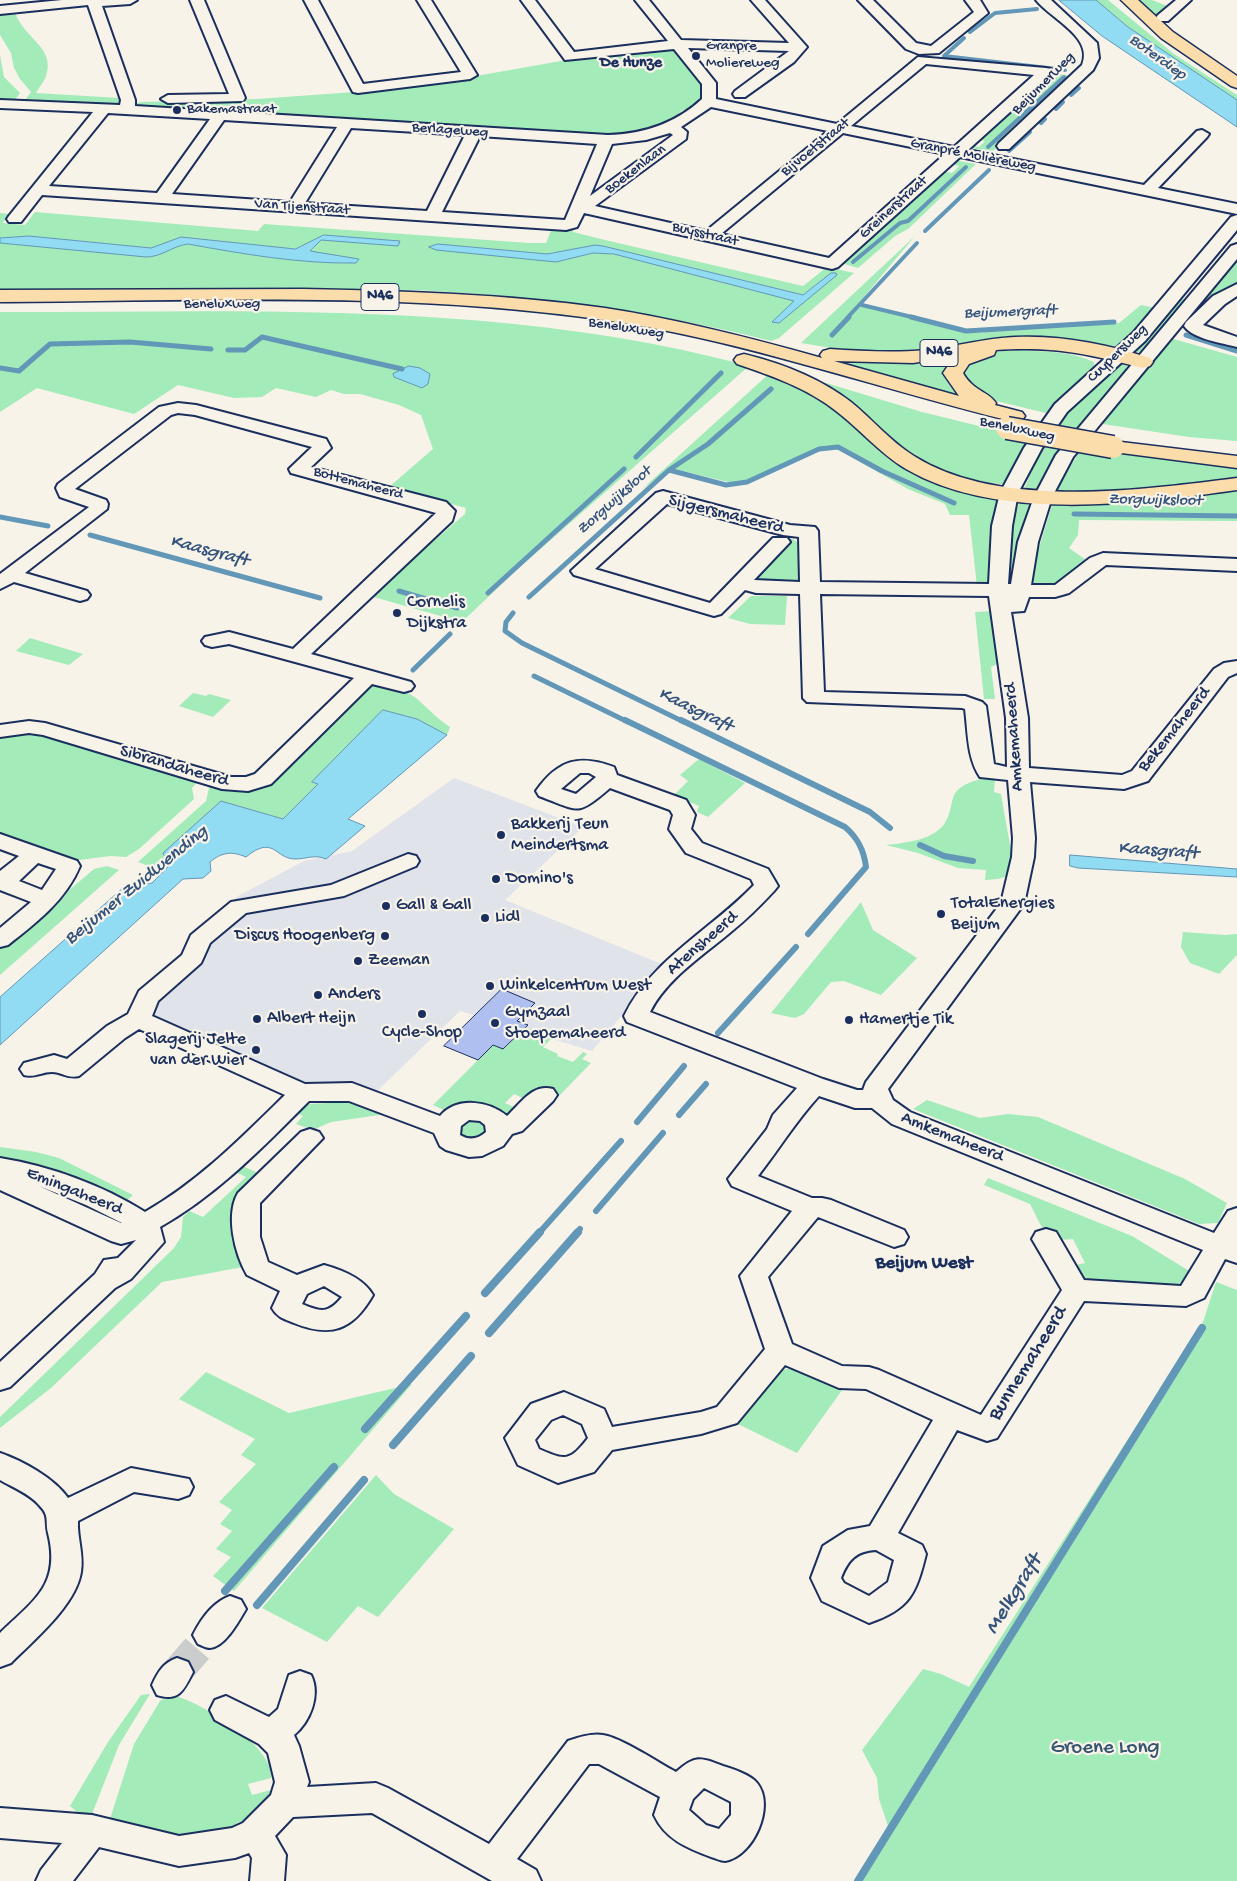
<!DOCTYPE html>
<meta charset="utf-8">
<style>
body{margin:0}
canvas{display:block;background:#f7f3e8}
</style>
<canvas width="1237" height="1881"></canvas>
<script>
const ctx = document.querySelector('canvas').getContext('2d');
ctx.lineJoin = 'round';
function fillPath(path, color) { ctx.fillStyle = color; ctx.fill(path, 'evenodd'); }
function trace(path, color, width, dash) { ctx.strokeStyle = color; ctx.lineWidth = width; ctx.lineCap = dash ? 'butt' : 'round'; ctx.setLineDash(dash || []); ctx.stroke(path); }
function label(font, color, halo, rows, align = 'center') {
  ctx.font = font + ' "Gochi Hand",sans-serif'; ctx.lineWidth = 4.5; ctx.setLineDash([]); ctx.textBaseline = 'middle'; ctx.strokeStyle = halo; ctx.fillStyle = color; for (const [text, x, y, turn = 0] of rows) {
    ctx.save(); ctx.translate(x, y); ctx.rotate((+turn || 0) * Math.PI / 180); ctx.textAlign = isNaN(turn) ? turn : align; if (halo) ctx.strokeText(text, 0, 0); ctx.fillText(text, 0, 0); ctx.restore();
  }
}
fillPath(new Path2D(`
 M454,778L583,827L505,900L664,965L592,1051L460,1011L374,1094H284L136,1027L137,995L238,896L304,861L352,851Z`), '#e1e3ea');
fillPath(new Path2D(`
 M1096,0H1108L1174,54L1237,95V100L1128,27Z
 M1135,0H1152L1170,7L1155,18Z
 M15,12C23,38 56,47 46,76C44,82 39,87 36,93L120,98L123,103L115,106L25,100L31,92L20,79L14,68L11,53L0,35V13Z
 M669,48L675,50L706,92C701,101 694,110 683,110L679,113L682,114L669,126L626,136L136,106L137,103L142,102L257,99L369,91L459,79L578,58Z
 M0,55L4,77L20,93L15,100L0,98Z
 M1049,73L1073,76L992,152L967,147L970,145L979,147L985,141L977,139Z
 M954,160L976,164L908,229L895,236L858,268L841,263L942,171L952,173L959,166L949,164Z
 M35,212L258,231L264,224L529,243H546L552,228L573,230V232L605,240L803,286L827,267L854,273L779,338L771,341C655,311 536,296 416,290L0,289V243L146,257C162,257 172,246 188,244C243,254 300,264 356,263L359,259L310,252L321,240L398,246L400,241L324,235L295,249L181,237L151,248L29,236L0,238V213L9,214L3,223L25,225ZM438,244L547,254L595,245L603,246L803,295L831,273L773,322L795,301L614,254L593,253L561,261Z
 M915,236L857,305L979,333L1029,326L1119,323L1141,305L1156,308L1124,345L1105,349L1061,343L917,352H856L801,343Z
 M1237,258V285L1220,293L1185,321V327L1177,329Z
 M1178,298L1187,300L1144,352H1132Z
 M0,312C250,312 506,300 749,366L521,566L465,619L455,620L370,596L465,514L466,508L389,487L433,449L421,415L399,405L360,394H344L331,390L316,397L276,388L262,397L234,398L178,385L134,414L37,388L0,412Z
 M1170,338L1237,357V441L1189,437L1096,423Z
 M1021,350C1046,352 1071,351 1094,362L1095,371L1050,414L992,400L960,378L962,366L992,352Z
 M968,353L946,375L953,387L962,396L959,397L831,359Z
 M1119,363L1126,365L1129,371L1090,414L1040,490H1030L1025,487L1040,451L1065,413Z
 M771,372L813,392L879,443L997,495L999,499L992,534L990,572L987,584L977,586L969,515H950L945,504L908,489L837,449L829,447L821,448L740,485L671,468L641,490Z
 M803,376L922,412L1032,439L1007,485L973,481L933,470Z
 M1081,449L1237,467V482L1173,489L1058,493L1056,490Z
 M1237,488V521L1079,520L1078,535L1069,548L1086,560L1057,585H1040L1029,581L1052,505L1166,498Z
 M1021,499L1036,501L1013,572H1010C1008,547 1009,523 1021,499Z
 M791,538L803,546L801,584L758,581L754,577Z
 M751,596H787L785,625L750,624L728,618Z
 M993,611L1001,662L991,667L995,699H984L975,612Z
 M30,638L83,654L69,665L16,651Z
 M375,682C388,686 404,689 416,698C428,708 437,719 450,727L447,735L417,719L383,710L313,782L318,784L283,819L221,801L164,872L138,862L206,801L210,784L235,791L258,788L278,773L362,691Z
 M193,693L206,696L209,694L231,700L213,717L179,706Z
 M25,732H40L199,780L192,788L194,799L139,849L126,857L110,856L72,861L0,833V738Z
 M699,759L745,783L708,817L697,812L699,806L674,795L688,781L680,775Z
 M989,777L995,779L994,792L1001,794L1012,857L1007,876L998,879L985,880L986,870L958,868L918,853L886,845C905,843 936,840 946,821C950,814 951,805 953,798C957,784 977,780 989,777Z
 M107,866L119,870L0,975V949L94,869Z
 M861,902L873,930L917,958L881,995L844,981L831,982L804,1014L795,1018L771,1013Z
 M1183,932L1225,935L1237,934V955L1219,974L1190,963L1181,947Z
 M526,1027L552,1038L543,1047L558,1054L557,1056L573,1062L583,1052L587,1054L582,1059L591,1063L559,1096L541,1088L527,1100L514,1094L505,1103L518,1109L510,1115C486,1105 472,1092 450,1113L433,1105L493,1045L504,1049Z
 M927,1100L980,1118L1008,1114L1038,1117L1185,1179L1227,1203L1218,1223L1199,1224L913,1109Z
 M351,1102L386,1114L331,1122L313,1130L296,1124L303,1116L297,1113L308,1104Z
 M472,1116L494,1127L475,1142L459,1136L458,1124Z
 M0,1147L36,1152L59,1158L133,1195L124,1203L0,1158Z
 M240,1165L258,1173L259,1181L243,1267L162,1282L51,1388L0,1428V1417L174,1248L181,1237L183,1217L189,1211L203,1217L246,1177L233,1171Z
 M988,1178L1132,1236L1191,1272L1174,1289L1082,1285L1070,1266L1085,1263L1073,1239C1044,1243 1042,1226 1030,1204L984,1185Z
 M1216,1282L1237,1290V1881H854L888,1826L879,1799L877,1778L862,1750L923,1669L941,1674L969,1687L1203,1322Z
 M802,1366L845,1386L797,1453L736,1423L777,1371Z
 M206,1372L289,1413L412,1384L234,1591L213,1576L231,1557L216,1549L232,1531L220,1524L232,1510L219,1502L256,1464L241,1455L255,1439L179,1399Z
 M376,1475L394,1494L454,1529L378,1617L358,1606L327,1642L262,1608Z
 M150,1694L119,1745L92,1814L78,1813L70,1806L108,1742L141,1695Z
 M172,1695C199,1701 275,1746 271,1778L248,1784L252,1795L271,1790L264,1806L252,1822H239L221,1833L186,1837L109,1822L134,1744L160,1701Z`), '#a3ebb9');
const water = new Path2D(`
 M1059,0H1096L1128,27L1237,100V127L1102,36Z
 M324,235L400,241L398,246L321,240L310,251L359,259L356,263C300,264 243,254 188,244C172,246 162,257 146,257L0,243V238L29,236L151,248L181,237L295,249Z
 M438,244L547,254L595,245L603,246L803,295L831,273H836L837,275L779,323L772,322L794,301L614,254L593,253L556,262L436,250L429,247Z
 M409,366L420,368L430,374L428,384L422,388L394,377L393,374Z
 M383,710L417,719L447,735L348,819L365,826L326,859C315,854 307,859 295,859C275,859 274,834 246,857C232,851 222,852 210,862L211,871L203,878L183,879L0,1045V997L125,886L152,883L169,866L163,853L221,801L283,819L318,784L312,782Z
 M1070,855L1237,869V877L1078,868L1070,866Z`);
fillPath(water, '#91dcf2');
trace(water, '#6297b7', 1);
trace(new Path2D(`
 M970,32L995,13L1037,9
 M964,38L944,56L1065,70
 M1071,95L1079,88
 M1056,109L1063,102
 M1041,123L1045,119
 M988,147L1064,77
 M1009,151L1030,132
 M925,231L989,170
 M853,262L900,223L908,221L966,167
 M862,305L916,318
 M847,318L917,243`), '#6297b7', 4);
trace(new Path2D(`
 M911,317L966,331L1114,322
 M832,335L849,317
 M1186,335L1237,351
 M228,350H245L262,337L402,369
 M0,368L19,371L50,344L130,342L211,349
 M636,457L721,373
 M669,470L726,485L747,482L819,449L838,447L882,471L954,503
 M1074,514L1237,516
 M0,517L48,526
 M90,535L320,598
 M399,591L457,608
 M488,593L624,469
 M529,597L669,470L708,444L771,389
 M513,613L506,622L505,631L522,643L684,722
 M413,670L450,634
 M534,676L628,722`), '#6297b7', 5);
trace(new Path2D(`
 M625,720L845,827C858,838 864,850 866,867L808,934
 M681,720L870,812L890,828
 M920,845L944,856L973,861
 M718,1033L796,947
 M679,1115L706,1084
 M637,1122L684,1066
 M596,1211L663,1133
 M539,1233L621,1141
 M577,1233L580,1229`), '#6297b7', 6);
trace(new Path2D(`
 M485,1293L540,1232
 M489,1333L578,1232
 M365,1429L466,1316
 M393,1445L471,1356
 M225,1591L334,1467
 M257,1605L364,1480
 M858,1881L1202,1328`), '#6297b7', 8);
const building = new Path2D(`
 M502,989L535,1003L517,1021L528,1025L503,1049L493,1045L478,1060L444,1046Z`);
fillPath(building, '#afbfef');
trace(building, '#1b2f5e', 1);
trace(new Path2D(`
 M177,1672L209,1635`), '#cbcccc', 31, [31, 15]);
const minor = new Path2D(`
 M62,0H137L130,4L102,6L135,100V106L608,135C643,134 675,124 702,99V84L674,49L565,60L521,0H535L574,52L668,41L635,0H649L681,40L789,43L751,0H765L807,47L794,62L745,97H735L733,94L735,91L789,51L688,48L716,83V99L837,124L918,57L1046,68L1051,69L1053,72L1051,75L968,150L1144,185L1197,131L1202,130L1209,134L1207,137L1158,188L1237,204V214L960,157L838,267L832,269L584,213L577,227L566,230L42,195L21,222H9L7,219L9,216L93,112L0,108V100L120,105L121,100L88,5L0,14V6ZM926,64L1034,75L954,147L851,126ZM711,107L828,131L706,231L595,206L686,139L687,132L681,127ZM108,113L210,119L157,193L49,186ZM224,120L337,127L290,202L172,194ZM351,128L465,135L427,211L305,203ZM670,133L673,135L590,196L612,144L646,140ZM843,133L945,154L829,258L721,234ZM480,136L597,144L565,220L442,212Z
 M190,0H204L245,98L243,101L168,103L161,99L168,95L229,94Z
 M304,0H318L363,84L461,72L417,0H431L477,75L470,79L358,93L353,92Z
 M858,0H873L916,43L931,46L974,12L965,0H980L988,13L939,53L919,54L906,49Z
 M1036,0H1051L1097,43L1099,58L1093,70L1009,149H999L997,146L999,143L1082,65C1094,37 1051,19 1036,0Z
 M1176,0H1191L1168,21H1158L1156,18L1158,15Z
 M1237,215V230L1145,341L1067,412L1042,448L1018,493L1012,526L1008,584H1011L1018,542L1034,497L1056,455L1231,246L1237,244V259L1073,457L1052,497L1038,542L1031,585H1055L1090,558L1103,553L1237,559V571L1106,565L1069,593L1055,597H1029L1024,611L1011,612L1028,718L1029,768L1122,775L1132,771L1214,669L1224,663L1237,661V673L1228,677L1148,781L1124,789L1030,782L1035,838L1034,857L1024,904L888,1089L893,1100L910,1112L1214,1233L1228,1211L1237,1208V1263L1225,1259L1204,1298L1186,1306L1084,1301L997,1438L987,1441L957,1430L898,1533L922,1545L926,1554C916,1594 910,1609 869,1623L822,1601L811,1578L823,1546L848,1530L870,1526L933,1420L866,1389L839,1388L785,1365L737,1423L701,1434L612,1450L594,1472L558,1483L518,1465L505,1438L531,1404L564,1392L604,1409L612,1427L701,1412L717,1407L765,1349L740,1276L792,1211L732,1186L728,1179L767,1129L773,1115L797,1088L627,1022L624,1016C651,960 712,929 754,885L751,879L686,853L669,829L673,815L670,810L610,788C576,817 580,811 539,796L536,791C558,760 579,754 614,767L617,775L686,800L695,815L691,829L702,843L768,869L778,886L774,891C761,905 747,919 732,931C704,955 667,978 650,1012L823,1079L857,1090H863L866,1082L1001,903L1012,857L1013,838L1008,780L980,777C967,758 968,732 965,709L962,708L807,702L803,698L800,594L756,593L745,590L721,614L714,616L574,575L571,571L656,493L663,491L790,525L815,527L818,531L820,582L989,584L992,526L1000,493L1024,448L1055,404L1133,333L1231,217ZM667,504L783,535L799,537L800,582L754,580L790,542L787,538H773L710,603L595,569ZM820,594L989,596L1006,718L1007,767L994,764L986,706L982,702L965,696L824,692ZM580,773H589L596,777L576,794L561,789ZM819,1096L855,1108H872L892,1124L1203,1250L1181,1286L1084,1280L1056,1232L1046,1229L1036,1232L1032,1239L1062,1290L981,1415L879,1370L869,1367L842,1366L792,1344L768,1277L818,1217L894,1247L904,1244L908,1237L904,1230L831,1200L822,1198H812L758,1176C779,1149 796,1121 819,1096ZM563,1415L582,1424L588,1438C570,1461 566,1461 539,1449L535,1440L551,1420ZM876,1550L894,1560L888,1582L869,1596L844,1583L841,1578C848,1560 856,1551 876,1550Z
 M1237,284V296L1225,304L1203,325L1237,337V347C1222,343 1193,339 1184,326L1186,322L1213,296Z
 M178,403L196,405L326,439L331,448L311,467L446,502L455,511L452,521L311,654L411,682L414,686L411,690L404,692L372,684L271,784L248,791L222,789L43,735L29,733L0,737V725L29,721L45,723L231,777H246L255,774L354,678L229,644L212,647L205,645L202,641L205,637L229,632L293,649L436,513L291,473L289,469L312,447L195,415L178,413L171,415L75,489L106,500L108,504L107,509L25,573L87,591L90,595L87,599L80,601L14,582L0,589V574L89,507L60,497L56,488L58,484L159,407Z
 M0,834L77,861L80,866C66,900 36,923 8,945L0,947V928L31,902L0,890V871L19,856L0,849ZM38,863L56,869L42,890L19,881Z
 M408,854L416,856L419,861L416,866L344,896L246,913L210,943L201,963L158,1001L152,1016L305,1084L352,1083L440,1116C457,1096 489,1101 507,1116C521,1103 533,1083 553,1089L557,1095L553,1101L522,1131L512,1134L503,1146L482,1156L469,1157L446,1150L440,1146L434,1133L349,1101H309C262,1148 218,1194 160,1227L164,1242L131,1279L115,1288L10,1387L0,1390V1362L95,1274L104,1260L118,1258L136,1240L121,1244L111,1241L0,1190V1158C50,1166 102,1185 145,1212C199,1181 241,1138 285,1095L139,1029L125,1038L79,1076C67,1079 62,1072 52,1072C41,1072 35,1078 24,1075L20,1069L24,1063L54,1055L67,1059L107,1026L128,1014L139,991L182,955L191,935L231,902L331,885ZM469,1120L480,1121L485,1125L486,1132C478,1139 470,1141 460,1135L461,1126ZM39,1186L86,1205L122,1223H121Z
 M310,1129L319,1132L323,1138L260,1203V1237L268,1262L297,1275L324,1265C342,1270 363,1278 373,1295C353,1330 331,1338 294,1323C284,1319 277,1317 272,1308L280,1291L247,1275C235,1254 225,1215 238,1193L301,1132ZM324,1286L342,1297C328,1314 321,1312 302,1304L307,1294Z
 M0,1453C23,1461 54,1478 68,1498L131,1468L189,1479L193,1487L189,1495L178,1499L134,1492L78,1521C77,1538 84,1554 81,1572C76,1605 34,1640 11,1663L0,1667V1633C34,1600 61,1585 48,1533C45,1520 50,1516 39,1505C30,1494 12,1487 0,1480Z
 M230,1596L241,1600L246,1609C239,1621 225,1647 210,1648C206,1648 201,1645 198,1644L193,1635C201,1619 213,1602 230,1596Z
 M177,1658L188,1662L193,1672C184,1690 179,1702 157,1695L152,1685C158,1672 163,1663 177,1658Z
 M300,1671L311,1675C321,1695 310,1722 294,1735L299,1746L309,1782L307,1787L376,1783L388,1788L489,1844L568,1741C579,1737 592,1733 603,1735C620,1737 659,1763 676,1772C695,1755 700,1757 723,1766C733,1769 751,1775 757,1783C776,1806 753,1857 725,1861C721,1861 715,1858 711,1857C687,1848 665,1839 654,1815L660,1797L599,1764H589L517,1859L536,1870L541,1881H492L372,1813L293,1817L275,1836L286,1855L284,1881H250L252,1858L249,1853L235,1858L179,1866L99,1847L73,1881H36L41,1870L62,1843L0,1838V1808L92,1815L179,1836L232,1828L243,1823L271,1795L275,1782L268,1753L259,1744L215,1720L210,1710L215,1700L226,1696L269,1717L278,1709L289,1675ZM704,1788L731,1802V1815L719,1829L706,1825L689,1810L693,1799Z`);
const major = new Path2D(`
 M1121,0H1138L1173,32L1237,76V88L1231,86L1161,38Z`);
const highway = new Path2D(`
 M303,289C404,291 505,294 605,308C678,319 751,338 822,358L820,355L823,351L830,349C861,351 894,353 925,350C955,347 985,338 1015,337C1062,335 1106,344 1150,358L1153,362L1150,366L1143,368C1089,354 1053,346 996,350L994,355L969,364L963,373C973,391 988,391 996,403L995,405L1022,412L1025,416L1022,420L1015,422C878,389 744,340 604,320C404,291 201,301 0,302V290ZM954,357L943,373L959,396L834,361L913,363Z
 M744,354C781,363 820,378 851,402C872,419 890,441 914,456C1000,510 1141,490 1237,478V490C1137,504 996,522 906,469C879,453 860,429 836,411C807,388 772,376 737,364L734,360L737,356Z
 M1113,441L1237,456V468L1106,451L1102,447L1106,443Z`);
trace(minor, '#1b2f5e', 4);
trace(major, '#1b2f5e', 3);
trace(highway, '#1b2f5e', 3);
fillPath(minor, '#f7f3e8');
fillPath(major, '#faddab');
fillPath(highway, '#faddab');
const highwayBridge = new Path2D(`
 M1007,428L1113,447`);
trace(highwayBridge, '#1b2f5e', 25, []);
trace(highwayBridge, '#faddab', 22);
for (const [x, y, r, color] of [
 [696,56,5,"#1b2f5e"],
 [177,110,5,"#1b2f5e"],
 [397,613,5,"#1b2f5e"],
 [501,835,5,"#1b2f5e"],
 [496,879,5,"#1b2f5e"],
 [386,906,5,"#1b2f5e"],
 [941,914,5,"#1b2f5e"],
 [485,918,5,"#1b2f5e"],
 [385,936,5,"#1b2f5e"],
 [358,961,5,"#1b2f5e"],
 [490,986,5,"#1b2f5e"],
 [318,995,5,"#1b2f5e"],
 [422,1014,5,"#1b2f5e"],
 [257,1019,5,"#1b2f5e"],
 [849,1020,5,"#1b2f5e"],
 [495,1023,5,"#1b2f5e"],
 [256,1050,5,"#1b2f5e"]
]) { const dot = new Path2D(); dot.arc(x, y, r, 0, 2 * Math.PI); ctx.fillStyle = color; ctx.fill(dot); trace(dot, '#f7f3e8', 2); }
label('15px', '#1b2f5e', '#f7f3e8', [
 ["Granpre",706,47],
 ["Moliereweg",706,64],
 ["Bakemastraat",187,110]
], 'left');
label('15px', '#1b2f5e', '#f7f3e8', [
 ["Beijumerweg",1044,84,-45],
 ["Berlageweg",450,131,4],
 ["Bijvoetstraat",816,148,-39],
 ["Granpré Molièreweg",973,156,11],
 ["Boekenlaan",636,170,-37],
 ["Van Tijenstraat",302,208,4],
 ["Greinerstraat",894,208,-42],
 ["Buysstraat",705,235,13],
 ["Beneluxweg",222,305],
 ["Beneluxweg",626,329,9],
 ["Cuypersweg",1118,354,-44],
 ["Beneluxweg",1017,430,12],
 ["Bottemaheerd",358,484,15]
]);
label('italic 16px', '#33527c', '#f7f3e8', [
 ["Boterdiep",1157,58,36],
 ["Beijumergraft",1010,313,-2],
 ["Zorgwijksloot",615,501,-42],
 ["Zorgwijksloot",1155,501,1]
]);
label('bold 16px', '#1b2f5e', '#f7f3e8', [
 ["De Hunze",631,64]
]);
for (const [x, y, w] of [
 [380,297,38],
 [939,353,38]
]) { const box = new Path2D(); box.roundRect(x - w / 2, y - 13.5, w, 27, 4); ctx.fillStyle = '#f7f3e8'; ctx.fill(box); trace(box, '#1b2f5e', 1); }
label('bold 16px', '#1b2f5e', null, [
 ["N46",380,297],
 ["N46",939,353]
]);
label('18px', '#1b2f5e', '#f7f3e8', [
 ["Sijgersmaheerd",726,515,14],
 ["Bekemaheerd",1175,730,-51],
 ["Amkemaheerd",1015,737,-94],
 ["Sibrandaheerd",174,767,16],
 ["Atensheerd",703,944,-41],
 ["Amkemaheerd",952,1138,22],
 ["Emingaheerd",74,1192,22]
]);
label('18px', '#1b2f5e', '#f7f3e8', [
 ["Cornelis",407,603],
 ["Dijkstra",407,624],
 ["Bakkerij Teun",511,825],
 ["Meindertsma",511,846],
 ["Domino's",506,879],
 ["TotalEnergies",951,904],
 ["Beijum",951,925],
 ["Gall & Gall",396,906],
 ["Lidl",495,918],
 ["Discus Hoogenberg",375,936,"right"],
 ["Zeeman",368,961],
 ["Winkelcentrum West",500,986],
 ["Anders",328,995],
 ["Gymzaal",505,1013],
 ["Stoepemaheerd",505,1034],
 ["Albert Heijn",267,1019],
 ["Hamertje Tik",859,1020],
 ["Cycle-Shop",422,1033,"center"],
 ["Slagerij Jelte",246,1040,"right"],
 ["van der Wier",246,1061,"right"]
], 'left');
label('italic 19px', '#33527c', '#f7f3e8', [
 ["Kaasgraft",209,552,15],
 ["Kaasgraft",695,711,26],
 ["Kaasgraft",1158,852,4],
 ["Beijumer Zuidwending",137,886,-39]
]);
label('bold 19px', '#1b2f5e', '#f7f3e8', [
 ["Beijum West",924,1264]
]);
label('21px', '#1b2f5e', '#f7f3e8', [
 ["Bunnemaheerd",1029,1364,-58]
]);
label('21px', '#365570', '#f7f3e8', [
 ["Groene Long",1105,1749]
]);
label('italic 22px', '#33527c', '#f7f3e8', [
 ["Melkgraft",1015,1595,-58]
]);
</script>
